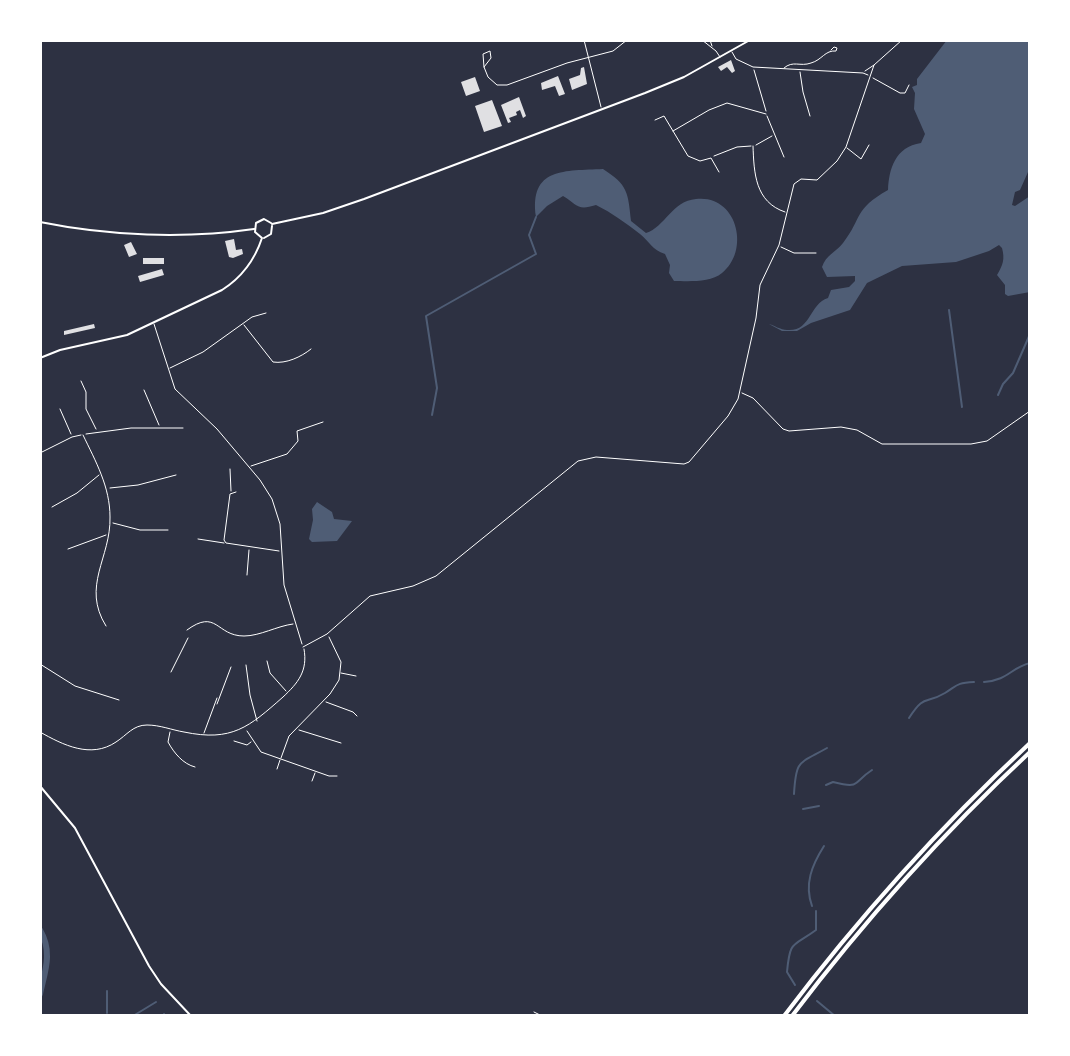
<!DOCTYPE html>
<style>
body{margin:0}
#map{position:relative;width:1070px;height:1056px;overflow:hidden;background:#2d3142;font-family:Overpass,sans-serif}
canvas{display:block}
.frame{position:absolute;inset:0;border:42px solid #fff;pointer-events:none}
</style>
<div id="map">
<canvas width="1070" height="1056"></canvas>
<div class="frame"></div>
</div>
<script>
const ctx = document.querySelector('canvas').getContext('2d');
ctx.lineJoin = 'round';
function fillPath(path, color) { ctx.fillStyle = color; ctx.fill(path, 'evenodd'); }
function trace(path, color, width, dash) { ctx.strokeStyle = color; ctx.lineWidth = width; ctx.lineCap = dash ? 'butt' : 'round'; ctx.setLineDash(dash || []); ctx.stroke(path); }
fillPath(new Path2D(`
 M947,40H1030L1028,172L1020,190L1015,192L1012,205L1015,206L1030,196V292L1008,296L1005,294V285L997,275C1003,265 1005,259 1002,248L999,245L989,251L956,262L902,266L867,283L850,310L811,323L797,331H782L769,324C773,325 781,330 787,330C811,332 809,304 828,298L831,290L849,287L855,281V276L827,277L822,267C826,255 835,253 843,243C863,217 853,210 888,190C889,169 895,147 921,143L925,134L914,109L915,93L912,87L917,85V79Z
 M603,169C628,185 628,192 631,221L646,233C665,227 672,201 696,199C737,194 751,250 722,273C710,283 688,281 674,281L669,273L670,265L665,254C652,250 650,242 640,234C626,223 612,213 596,205C577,211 578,205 563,196L547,206L536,217C529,167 565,171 603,169Z
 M317,502L332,512L334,519L352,521L337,541L312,542L309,539L313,520L312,509Z`), '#4f5d75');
trace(new Path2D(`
 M949,310L962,407
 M998,395L1003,384L1013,373L1030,334
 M432,415L437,388L426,316L536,254L529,235L536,217
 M984,682C1009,680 1010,668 1030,663
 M909,718C925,693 925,705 945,693C958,685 956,683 974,682
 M826,785L833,782C861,789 852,783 872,770
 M794,794C796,759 799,764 827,748
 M803,809L819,806
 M812,906C804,884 812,865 824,846
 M795,985L787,972C790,939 793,947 816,930V911
 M107,991V1013
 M817,1001L835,1016
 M133,1016L156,1002
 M163,1016L164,1014`), '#4f5d75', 2);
trace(new Path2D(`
 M40,930C53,952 45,971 40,994`), '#4f5d75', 6);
fillPath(new Path2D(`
 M731,60L735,71L732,73L727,67L721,71L718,67Z
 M584,67L587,84L572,90L569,79L580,75L581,68Z
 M558,76L565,94L559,96L555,86L542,90L541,83Z
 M475,77L480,91L466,96L461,82Z
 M519,97L526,116L523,118L520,110L516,112L517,115L509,118L511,122L508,123L501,105Z
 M492,100L502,126L484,132L475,106Z
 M234,239L236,250L242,249L243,254L233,258L229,257L225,241Z
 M131,242L137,254L129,257L124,245Z
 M143,258H164V264H143Z
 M162,269L164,275L140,282L138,276Z
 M94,324L95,328L64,335V331Z`), '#e0e0e3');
trace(new Path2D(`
 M171,672L188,638`), '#fff', 1);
trace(new Path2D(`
 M784,68C793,60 800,67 811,63C822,60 825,50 836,51L837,48L834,47L831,50
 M230,469L231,491
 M198,539L224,543
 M267,661L270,673L286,691
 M246,665L250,695L257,721
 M341,673L356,676
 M217,704L231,667
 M234,741L247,745L251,742
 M277,769L280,760
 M312,781L315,773`), '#fff', 1);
trace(new Path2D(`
 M584,40L601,107
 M702,40L716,51L720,57
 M710,40L712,46
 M732,52L736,59L753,67L863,73L868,75
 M484,67L483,54L490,51L491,58L484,67L488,77L497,85H507L567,63L613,51L627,40
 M754,70L766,111
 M865,71L874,65
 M800,72L803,92L810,116
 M873,78L900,93H905L909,85
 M767,116L784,157
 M655,120L664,116L688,156L700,161L711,158L719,172
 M673,131L709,110L727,103L766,114
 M756,145L772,136
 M753,146C754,173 755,202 785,212
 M847,148L861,159L869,145
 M714,156L737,147L751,146
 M781,247L794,253H816
 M154,324L175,389L217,429L260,480L272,499L280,524L284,585L302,644
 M244,325L273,362C286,364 301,357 311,349
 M170,368L203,352L252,317L266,313
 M81,381L86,392V409L96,429
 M144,390L159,425
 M742,393L753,398L783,429L789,431L841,427L857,430L882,444H971L987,441L1030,411
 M60,409L71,434
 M86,434L131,428H183
 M83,435C96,462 110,487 110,517C111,558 81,586 106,626
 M40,453L72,437L81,435
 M251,466L287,454L298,441L297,431L323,422
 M110,488L138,485L176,475
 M236,492L230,494L224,540L226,543L279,551
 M52,507L77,493L99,475
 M113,523L140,530H168
 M68,549L106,535
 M247,575L249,550
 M187,630C217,608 216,636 244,636C260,636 277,626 293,624
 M40,643V659
 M303,647L327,634L370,596L413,586L436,576L578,461L596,457L684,464L689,462L728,416L738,399L756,318L760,285L779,245L794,184L801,179L817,180L837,161L846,147L874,65L902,40
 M40,664L75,686L119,700
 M326,702L353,712L357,716
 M299,730L341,743
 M247,731L261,752L329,776H337
 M40,732C63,745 91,759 116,742C127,735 133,725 147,725C160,725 172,730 184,732C232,742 249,727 283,697C298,683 308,671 304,649
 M170,732L168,742C174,753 183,764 195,767
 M204,733L217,698
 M281,758L289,736L330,694L339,680L341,662L329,637
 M534,1012L542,1016`), '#fff', 1);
trace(new Path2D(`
 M40,786L75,828L149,966L161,984L191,1016`), '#fff', 2);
trace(new Path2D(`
 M40,222C109,236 185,239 254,229
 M272,224L323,213L364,199L645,93L684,77L750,40
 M262,238L255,232L256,223L264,219L271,223
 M264,238L271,234L272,226
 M40,358L60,350L127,335L222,290C241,278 255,259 262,238`), '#fff', 2);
trace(new Path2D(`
 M784,1016C858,918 940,827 1030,743
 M792,1016C864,921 943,833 1030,752`), '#fff', 4);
</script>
